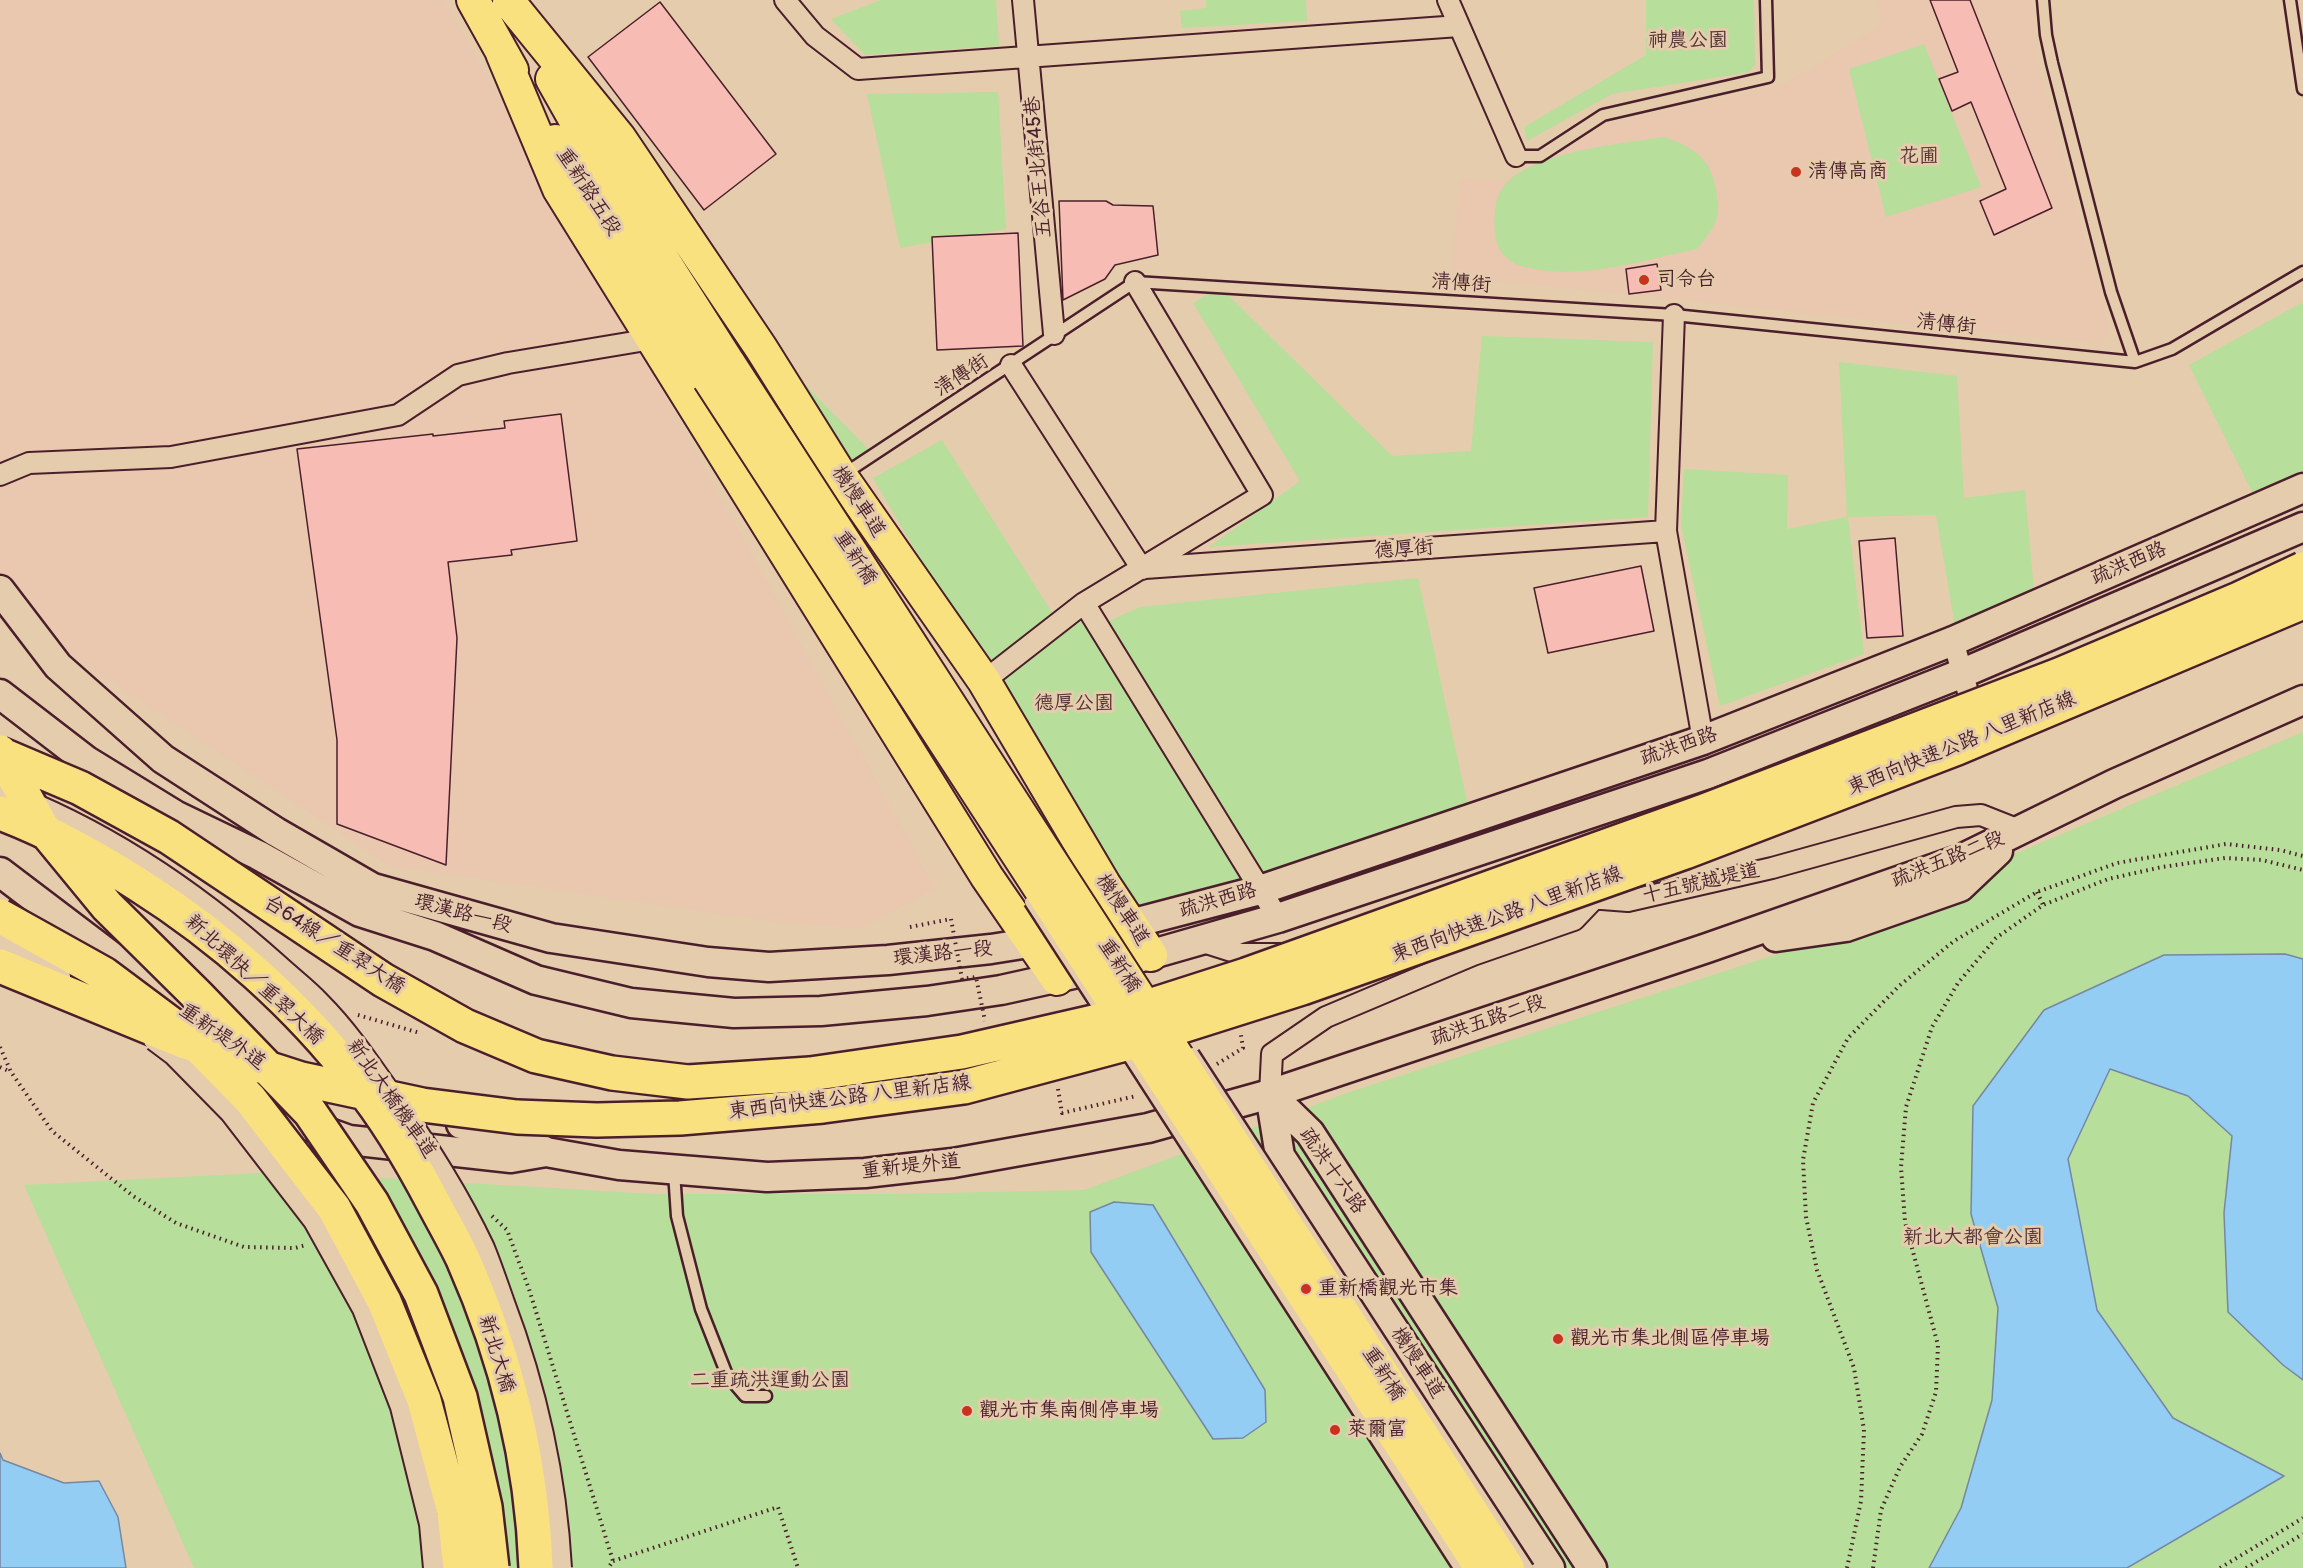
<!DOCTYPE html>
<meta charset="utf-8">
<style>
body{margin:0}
canvas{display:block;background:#e5ccad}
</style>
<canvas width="2303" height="1568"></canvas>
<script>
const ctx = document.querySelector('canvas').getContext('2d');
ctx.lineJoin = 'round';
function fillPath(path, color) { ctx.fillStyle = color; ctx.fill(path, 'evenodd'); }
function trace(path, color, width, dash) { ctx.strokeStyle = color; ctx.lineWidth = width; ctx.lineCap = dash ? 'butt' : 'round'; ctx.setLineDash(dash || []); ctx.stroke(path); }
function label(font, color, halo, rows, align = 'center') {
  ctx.font = font + ' Pangolin,"LXGW WenKai TC",sans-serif'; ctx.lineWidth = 6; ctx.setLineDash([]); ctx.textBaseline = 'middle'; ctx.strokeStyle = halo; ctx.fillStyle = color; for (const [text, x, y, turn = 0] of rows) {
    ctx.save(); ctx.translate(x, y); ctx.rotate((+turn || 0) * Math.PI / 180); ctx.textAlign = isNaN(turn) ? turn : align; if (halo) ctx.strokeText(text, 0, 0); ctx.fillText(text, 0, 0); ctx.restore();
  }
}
fillPath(new Path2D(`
 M0,0H444L531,152L935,888L863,928L785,923L390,866L31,629L0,574Z
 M1878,0H2032L2035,51L2109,329L2101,344L1452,276L1460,179L1503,180L1544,164L1607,124L1783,85L1882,25Z`), '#eac7af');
fillPath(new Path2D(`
 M881,0H996L999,46L865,55L831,19Z
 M1206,0H1306L1307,21L1182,28L1180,11L1206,8Z
 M1646,0H1754L1755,64L1750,72L1612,94L1527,141L1524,127L1646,55Z
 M1924,44L1981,187L1886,217L1849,69Z
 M998,92L1006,229L900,248L867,94Z
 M1664,137C1693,147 1711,158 1716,190C1717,198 1719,209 1717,218C1714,229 1704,240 1697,249C1642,260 1582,281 1525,267C1508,263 1496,251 1495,233C1494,222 1494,208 1498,197C1513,152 1623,144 1664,137Z
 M1220,287L1392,456L1471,451L1482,336L1653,342L1648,517L1209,547L1300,481L1193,303Z
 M2303,302V482L2257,502L2189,365Z
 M1839,362L1957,376L1964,498L2025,490L2035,601L1955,626L1936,515L1848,517L1864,654L1720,706L1681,525L1684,469L1788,475L1787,529L1847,517Z
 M789,368L870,451L851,463Z
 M942,440L1055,617L983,666L873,478Z
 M1418,578L1470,815L1270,880L1186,766L1269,902L1151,924L1127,899L988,683L1089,612L1098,626L1140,607Z
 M2303,732V1568H194L24,1185L279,1172L653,1194H893L1084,1190L1350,1092L1778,954Z`), '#b7de9a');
const water = new Path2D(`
 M2285,954L2303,959V1380L2283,1365L2228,1312L2224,1213L2232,1136L2188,1096L2110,1069L2068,1159L2097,1310L2173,1418L2284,1476L2127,1568H1929L1961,1508L1992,1400L1998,1308L1971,1214L1973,1106L2044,1010L2164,955Z
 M1114,1202L1153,1205L1265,1390L1266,1422L1243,1438L1213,1439L1091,1252L1090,1212Z
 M0,1453L3,1460L64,1483L99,1481L118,1517L126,1568H0Z`);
fillPath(water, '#94cdf3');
trace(water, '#7687a3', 1.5);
const building = new Path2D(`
 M1930,0H1970L2052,208L1994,235L1980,201L2006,189L1971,102L1952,111L1939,79L1958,72Z
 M660,2L776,154L704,210L588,57Z
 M1059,201H1106L1113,205L1153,206L1158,255L1115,265L1105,279L1063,300Z
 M1018,233L1023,346L937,350L932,237Z
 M1657,264L1661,290L1629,294L1626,269Z
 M561,414L577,541L511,550L512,555L448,562L457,638L446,865L337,824V740L297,449L433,434V436L505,428L504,421Z
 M1895,538L1903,636L1867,638L1859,541Z
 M1641,566L1654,631L1548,653L1534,588Z`);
fillPath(building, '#f7bcb3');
trace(building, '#4a1f2b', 1.5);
const lane = new Path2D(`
 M2290,0L2303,89
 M1516,156H1540L1603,115L1768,77L1766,0
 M2135,362L2172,349L2303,272
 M844,474L1135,282L1674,315L2135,362L2111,292L2052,63L2046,35L2043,0
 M674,1172L677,1216L701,1309L727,1375L745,1396H766`);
const street = new Path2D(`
 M785,0L815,36L858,69L1459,26
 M1023,0L1054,334
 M1448,0L1516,156
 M1674,315L1666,531L1703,740
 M1011,365L1142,569
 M0,475L29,463L171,457L398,415L458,375L508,363L652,339
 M1145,568L1666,531
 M1084,603L1278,918
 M1953,641L1975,716
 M984,681L1084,603L1262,495L1135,282
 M1589,898L1628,901L1772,868L1956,817L1981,815L2019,830
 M1200,941L1241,954H1281
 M1270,1094L1272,1054L1326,1017L1473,955L1574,920L1594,899L1611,886`);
const secondary = new Path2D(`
 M0,590L58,666L163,759L276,832L373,888L551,938L708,962L769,967L888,960L991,949L1054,939
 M0,694L87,761L175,815L258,855L360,912L435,936L536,980L631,1003L734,1013L821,1011L927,1001L1001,990L1078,973
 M0,872L236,1051
 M1111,929L1260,890L1703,740L1953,641L2303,488
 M1776,937L1846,927L1960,887L1998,851
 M1128,961L1278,918L1708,774L1963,673L2303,527
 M1270,1094L1310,1133L1592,1568
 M1270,1094L1280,1156L1550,1568
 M249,1104L349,1140L511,1158L546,1152L619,1165L767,1177L865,1173L953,1163L1148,1128L1270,1094L1707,948L1961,859L2114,784L2303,700
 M461,1124L516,1135L546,1152`);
const primary = new Path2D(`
 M473,0L512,70
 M509,2L619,137L761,348L841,476L984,681L1104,884L1151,955
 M502,53L559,189L987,877L1057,979
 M552,79L583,134L730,365
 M555,141L709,379`);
trace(lane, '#4a1f2b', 15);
trace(street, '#4a1f2b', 24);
trace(secondary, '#4a1f2b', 33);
trace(primary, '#4a1f2b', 36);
trace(new Path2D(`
 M2037,892L2043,905
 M910,927L951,919
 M358,1015L420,1033
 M0,1047L11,1072L52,1131L133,1196L176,1223L244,1247L295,1248L306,1245
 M1217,1064L1243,1048L1241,1035
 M0,1067L11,1072
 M1058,1089L1062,1113L1136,1096
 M492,1216L507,1230L529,1289L613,1561L608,1568
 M613,1561L778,1507L798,1568
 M1847,1568L1861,1501L1864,1430L1854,1368L1817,1270L1806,1217L1803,1160L1813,1103L1848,1038L1899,986L1954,941L2037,892L2117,863L2226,844L2280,850L2303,856
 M1873,1568L1881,1510L1900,1467L1922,1434L1936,1392L1938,1345L1905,1222L1901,1167L1906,1107L1932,1027L1958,983L1996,938L2043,905L2108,879L2162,867L2225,858L2262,860L2303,870
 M2220,1568L2303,1518
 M2246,1568L2303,1534`), '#4a1f2b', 4, [1.5, 4.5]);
trace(lane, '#e5ccad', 10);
trace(street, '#e5ccad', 20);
trace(secondary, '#e5ccad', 28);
trace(primary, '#fae180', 32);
const laneBridge = new Path2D(`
 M1030,902L1103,1015
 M1124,1049L1459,1568
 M1193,1053L1528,1568`);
const streetBridge = new Path2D(`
 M0,790C104,829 196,891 278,965C292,978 307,989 320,1003C346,1029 368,1061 389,1091C424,1140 458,1193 484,1248C491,1265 497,1283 503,1300C536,1387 556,1476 561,1568
 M0,943L60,977
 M154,1040L174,1055L230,1112L314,1221L363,1309L401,1407L430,1524L434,1568`);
const primaryBridge = new Path2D(`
 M730,365L1508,1568
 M709,379L1481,1568`);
const highwayBridge = new Path2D(`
 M0,752L42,827L107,906L197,995L310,1112L372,1203L421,1294L460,1397L485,1507L492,1568
 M0,754L80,788L169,837L383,980L465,1026L536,1056L612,1073L688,1082L810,1074L962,1052L1115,1017L1246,975L1704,811L2059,675L2239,599L2303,569
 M0,813C49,831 95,857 139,885C221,937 298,1005 357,1082C387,1119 411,1160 433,1202C443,1221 454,1240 463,1259C506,1356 532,1462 536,1568
 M0,916L104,974L191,1039L250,1099L334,1208L384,1301L424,1400L454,1512L460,1568
 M0,966L183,1041L301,1079L422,1105L517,1117L597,1120L680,1118L823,1106L964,1087L1125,1044L1302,988L1685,852L1957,748L2303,602`);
trace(laneBridge, '#4a1f2b', 15, []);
trace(streetBridge, '#4a1f2b', 24, []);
trace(primaryBridge, '#4a1f2b', 36, []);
trace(highwayBridge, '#4a1f2b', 38, []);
trace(new Path2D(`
 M951,919L962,979L976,977L985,1021`), '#4a1f2b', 4, [1.5, 4.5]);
trace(laneBridge, '#e5ccad', 10);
trace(streetBridge, '#e5ccad', 20);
trace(primaryBridge, '#fae180', 32);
trace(highwayBridge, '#fae180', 33);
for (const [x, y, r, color] of [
 [1796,172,6,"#c8321e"],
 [1644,280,6,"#c8321e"],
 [1306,1289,6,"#c8321e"],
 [1558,1339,6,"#c8321e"],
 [967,1411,6,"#c8321e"],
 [1335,1430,6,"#c8321e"]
]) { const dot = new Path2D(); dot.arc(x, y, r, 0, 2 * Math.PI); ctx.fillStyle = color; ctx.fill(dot); trace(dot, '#e5ccad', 2); }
label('20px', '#553236', '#e5ccad', [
 ["神農公園",1688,41],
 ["花圃",1919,157],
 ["德厚公園",1074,704],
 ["新北大都會公園",1973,1238],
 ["二重疏洪運動公園",770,1381]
]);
label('20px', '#4a1f2b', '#e5ccad', [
 ["五谷王北街45巷",1039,167,-95],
 ["重新路五段",588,192,57],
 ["清傳街",1461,284,4],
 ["清傳街",1946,325,6],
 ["清傳街",962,376,-33],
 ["機慢車道",858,502,57],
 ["德厚街",1404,550,-4],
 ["重新橋",855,558,57],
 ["疏洪西路",2129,564,-23],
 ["東西向快速公路 八里新店線",1962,744,-22],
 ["疏洪西路",1679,747,-19],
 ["疏洪五路二段",1948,860,-22],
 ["十五號越堤道",1701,884,-13],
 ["疏洪西路",1218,901,-16],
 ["機慢車道",1122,910,57],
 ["環漢路一段",463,914,15],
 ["東西向快速公路 八里新店線",1507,915,-20],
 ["台64線／重翠大橋",334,945,33],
 ["環漢路一段",943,954,-6],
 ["重新橋",1119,966,57],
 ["新北環快／重翠大橋",254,980,43],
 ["疏洪五路二段",1488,1021,-19],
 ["重新堤外道",222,1037,35],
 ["東西向快速公路 八里新店線",850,1098,-7],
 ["新北大橋機車道",391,1099,55],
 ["重新堤外道",911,1167,-6],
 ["疏洪十六路",1332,1171,55],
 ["新北大橋",496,1354,73],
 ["機慢車道",1417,1363,57],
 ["重新橋",1383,1374,57]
]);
label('20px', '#4a1f2b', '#e5ccad', [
 ["清傳高商",1808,172],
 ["司令台",1656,280],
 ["重新橋觀光市集",1318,1289],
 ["觀光市集北側區停車場",1570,1339],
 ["觀光市集南側停車場",979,1411],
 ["萊爾富",1347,1430]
], 'left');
</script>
